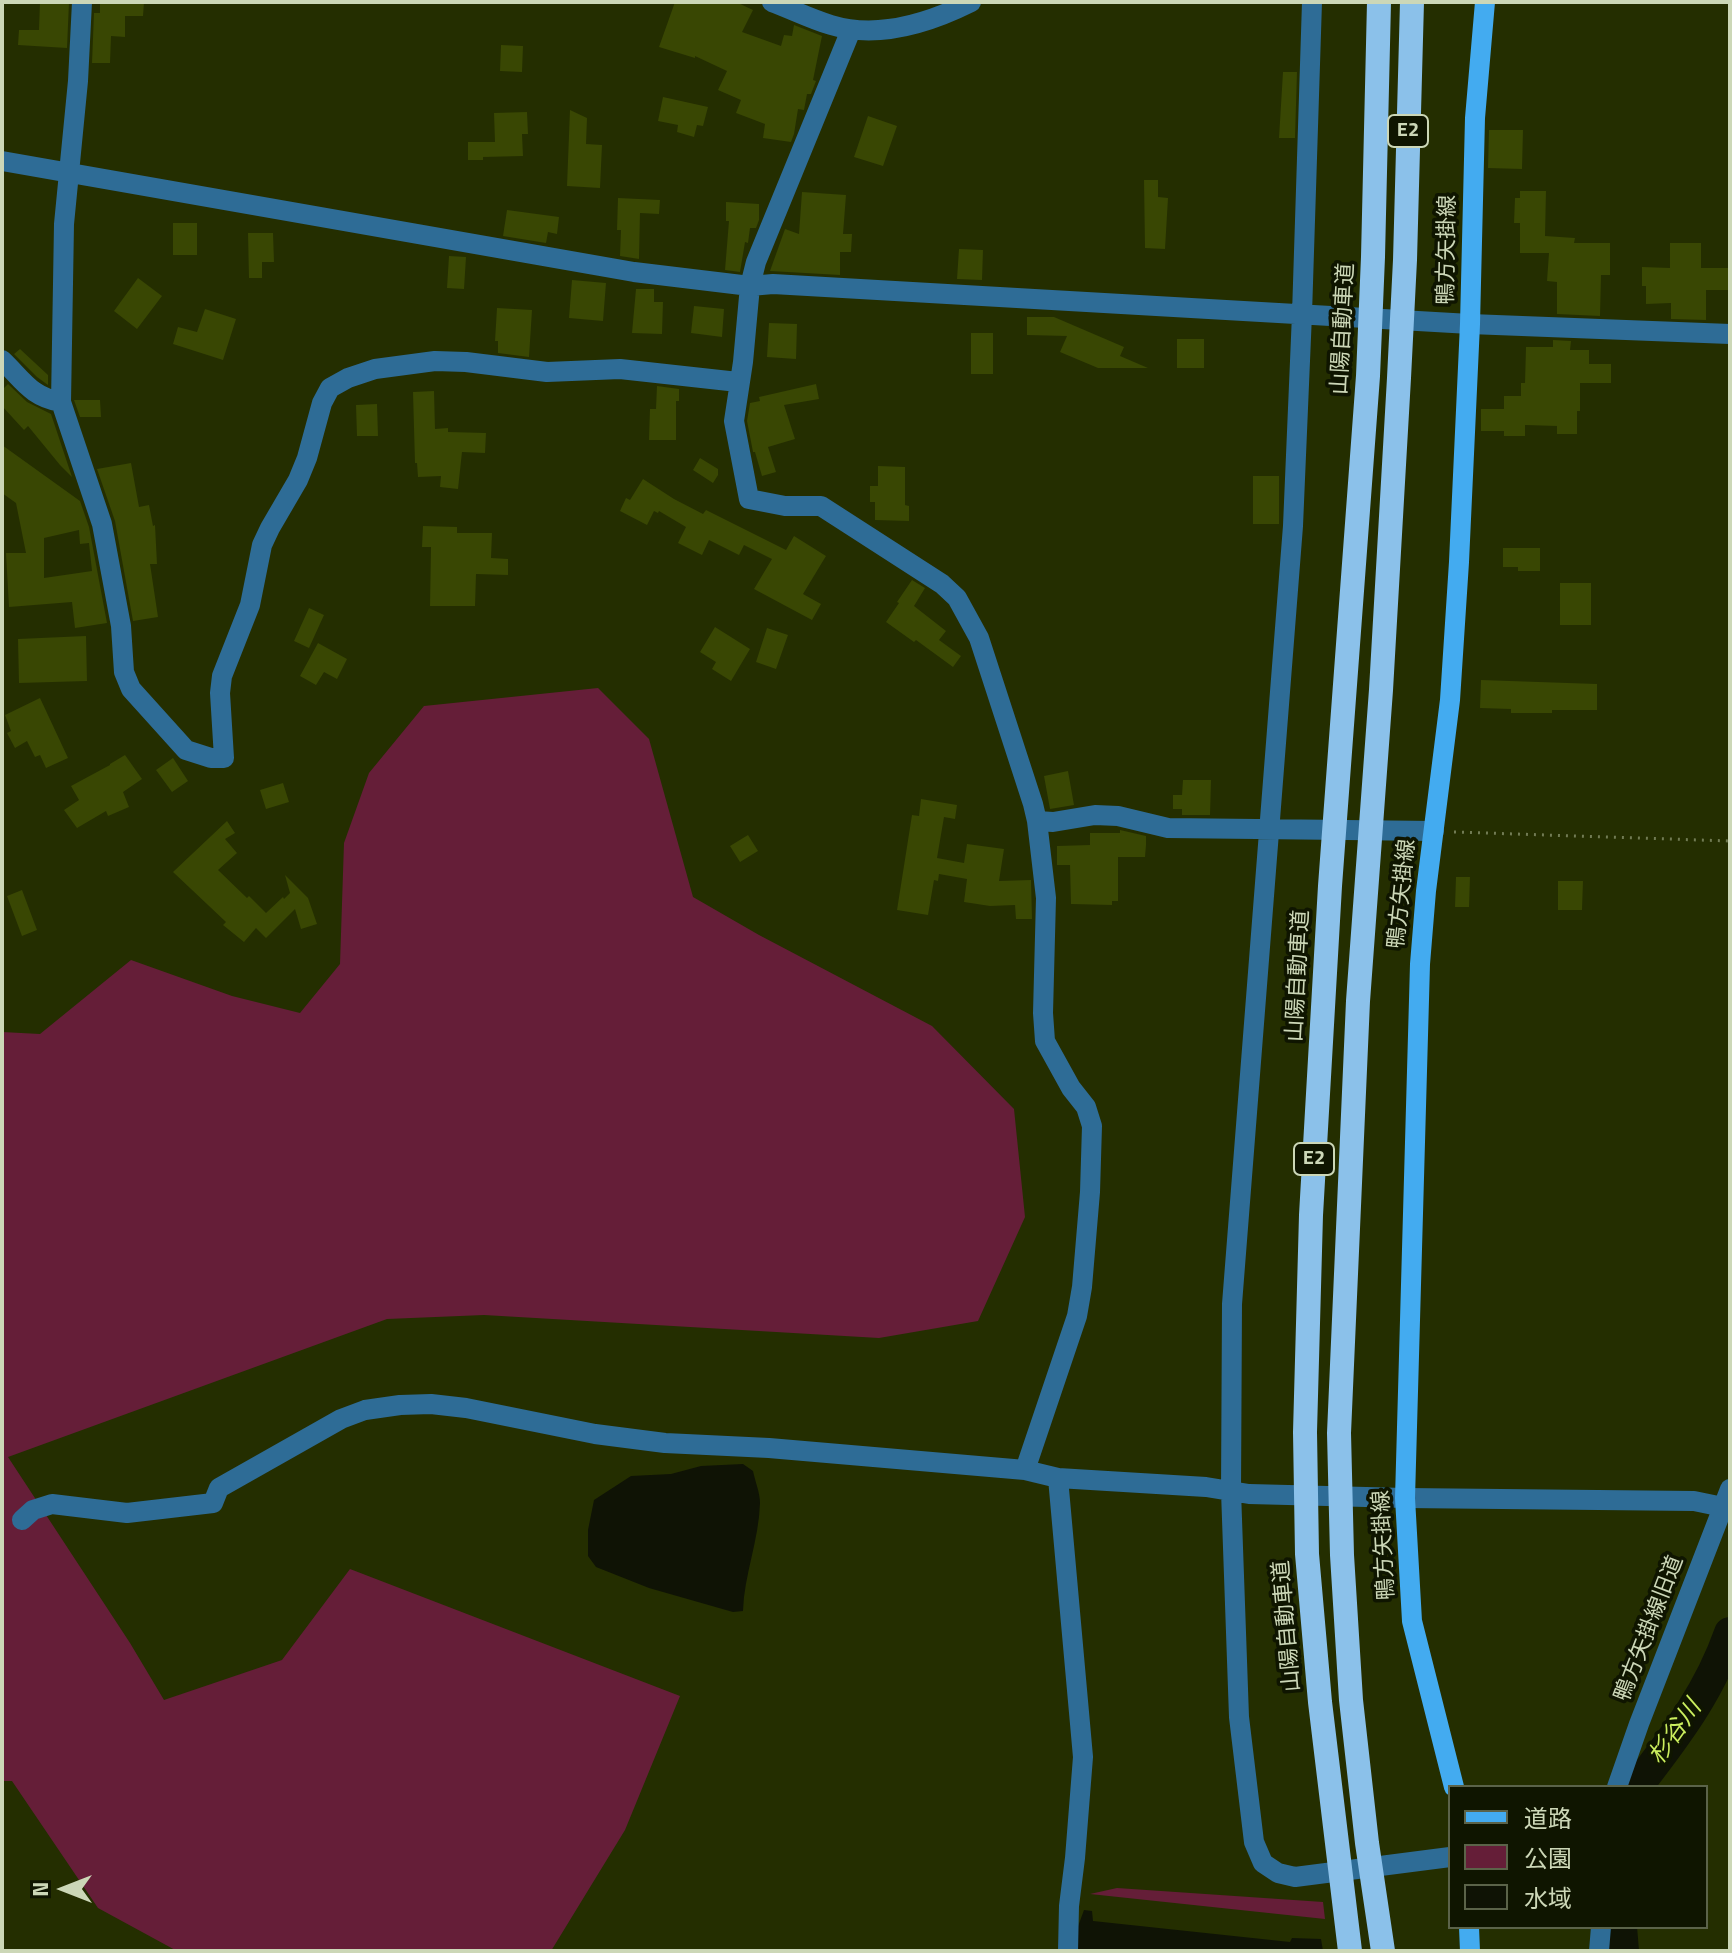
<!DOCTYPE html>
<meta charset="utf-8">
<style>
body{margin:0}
#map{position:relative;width:1732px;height:1953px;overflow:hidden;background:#242e00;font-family:"Titillium Web","Noto Sans JP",sans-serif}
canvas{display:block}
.frame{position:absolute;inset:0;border:4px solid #ccd7b7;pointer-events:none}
.legend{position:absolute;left:1448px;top:1785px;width:260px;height:144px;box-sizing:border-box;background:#0f1500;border:2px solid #5b6349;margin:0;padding:10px 14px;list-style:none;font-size:24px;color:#ccd7b7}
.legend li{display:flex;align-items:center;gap:16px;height:40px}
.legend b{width:40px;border:2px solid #5b6349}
.north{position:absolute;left:24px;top:1849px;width:80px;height:80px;-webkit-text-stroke:6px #0f1500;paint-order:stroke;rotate:270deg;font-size:22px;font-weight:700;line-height:32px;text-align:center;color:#ccd7b7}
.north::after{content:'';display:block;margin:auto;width:28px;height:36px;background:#ccd7b7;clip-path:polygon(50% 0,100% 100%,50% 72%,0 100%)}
</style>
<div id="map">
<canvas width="1732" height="1953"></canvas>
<div class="frame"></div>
<ul class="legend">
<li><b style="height:10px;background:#43abf0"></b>道路</li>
<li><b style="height:22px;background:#651e38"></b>公園</li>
<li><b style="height:22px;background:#0f1305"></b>水域</li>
</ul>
<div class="north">N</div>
</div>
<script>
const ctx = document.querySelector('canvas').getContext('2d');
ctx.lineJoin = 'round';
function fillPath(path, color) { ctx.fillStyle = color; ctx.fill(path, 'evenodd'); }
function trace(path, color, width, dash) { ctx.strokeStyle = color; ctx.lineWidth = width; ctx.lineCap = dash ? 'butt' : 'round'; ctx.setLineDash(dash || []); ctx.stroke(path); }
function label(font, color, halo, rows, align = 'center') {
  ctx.font = font + ' "Titillium Web","Noto Sans JP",sans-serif'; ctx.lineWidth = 7; ctx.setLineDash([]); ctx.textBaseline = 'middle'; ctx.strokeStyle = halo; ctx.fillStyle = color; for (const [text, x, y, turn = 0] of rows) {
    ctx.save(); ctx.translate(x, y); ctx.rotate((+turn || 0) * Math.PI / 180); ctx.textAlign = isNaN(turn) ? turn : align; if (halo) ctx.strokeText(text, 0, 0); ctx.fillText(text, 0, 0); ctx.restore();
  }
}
fillPath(new Path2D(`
 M598,688L649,739L693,897L759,935L932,1026L1014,1109L1025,1217L978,1321L879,1338L484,1315L387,1319L8,1457L130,1643L164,1700L282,1660L350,1569L680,1696L625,1830L551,1951H177L98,1908L12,1781H2V1032L40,1034L131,960L232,996L300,1013L340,964L344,843L369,773L424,706Z
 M1117,1888L1323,1902L1325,1919L1090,1894Z`), '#651e38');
fillPath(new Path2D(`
 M743,1464L753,1471C755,1481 760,1493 760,1503C759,1540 744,1575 743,1611L733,1612L649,1588L596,1567L588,1556V1530L594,1500L631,1476L671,1474L701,1466Z
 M1084,1910L1092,1911L1093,1921L1290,1942L1292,1938L1321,1939L1323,1951H1075L1076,1932Z`), '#0f1305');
trace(new Path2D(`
 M1639,1787L1641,1781C1678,1733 1710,1690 1730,1633
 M1621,1927L1623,1951`), '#0f1305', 32);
fillPath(new Path2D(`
 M40,2H69L67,48L18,45L19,30H39Z
 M100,2H144L143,16H125V37L111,36L110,63H92L94,13H100Z
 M675,2H736L753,10L742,32L781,46L784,35L792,36L794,25L822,36L813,80L816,81L811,94H807L804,110L798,109L794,134L791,142L763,138L765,124L736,113L741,100L718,90L727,71L695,56V58L659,47Z
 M501,45L523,46L522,72L500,71Z
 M1283,72H1297L1295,138H1279Z
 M663,97L708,107L703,126L697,125L694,137L677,132L678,125L658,121Z
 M570,110L587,118L586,144L602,145L600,188L567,186Z
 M527,112L528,134H522L523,156L483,157V160H468V142H495L494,113Z
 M868,116L897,126L883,166L854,157Z
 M1489,130H1523L1522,169L1488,168Z
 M1144,180H1158V197L1168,198L1165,249L1145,248Z
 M1520,191H1546L1545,236L1575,238L1574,243H1610V275H1601L1600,316L1557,314V282L1547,281L1549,253H1520V223H1514L1515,198H1520Z
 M802,192L846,195L843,234H852L851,252H840V275L770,271L785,229L799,234Z
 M618,198L660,200L659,214L640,213L639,259L620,256L621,230H617Z
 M726,202L759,204V220L756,228H750L748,243L745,242L740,272L725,270L729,221H726Z
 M507,210L559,217L557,234L548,232L546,243L503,236Z
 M173,223H197V255H173Z
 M248,233H273L274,262H262V278H249Z
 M1670,243H1701V268H1730V290H1706V320L1671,319V303L1646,304V286H1642V267L1670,268Z
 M959,249L983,250L982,280L957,279Z
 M449,256L466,257L464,289L447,288Z
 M138,278L162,296L137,329L114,311Z
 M572,280L606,283L603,321L569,318Z
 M636,289H654V302H663L662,334L632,333Z
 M694,306L724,309L722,337L691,333Z
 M497,308L532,310L529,357L498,353V341H495Z
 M205,309L236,319L223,360L173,344L178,327L197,332Z
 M1027,317H1054L1124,347L1120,356L1148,368H1098L1060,352L1067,336L1027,335Z
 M769,323L797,324L796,359L767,357Z
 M971,333H993V374H971Z
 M1177,339H1204V368H1177Z
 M1553,340L1571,341L1570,350H1589V364H1611V383H1580V411H1577V434H1557V426L1525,425V436H1504V431H1481V409H1504V396H1521V383H1525L1526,347H1553Z
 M20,349L48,375V385L37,377L14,354Z
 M8,384L27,402L51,414L72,477L60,465L28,426L24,430L2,406V390Z
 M816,384L819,399L784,405L795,439L768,447L776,472L762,476L755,452H753L747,421L750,403L760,401L759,397Z
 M657,386L679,389V401H676V440H649L650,409H656Z
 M434,391L435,429L448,428V432L486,433L485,453L462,452L458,489L440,487L441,476L418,477L417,463H415L413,392Z
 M74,400H100L101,417H80Z
 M377,404L378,436H357L356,405Z
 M2,445L80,501L89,527L107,623L75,628L72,602L9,607L6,553H26L16,503L2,493ZM79,530L80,544L89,543L92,571L44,578V538Z
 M700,458L718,469V475L713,483L693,470Z
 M131,463L139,507L149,505L153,526L155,525L157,564H150L158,617L133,621L115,521L97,469Z
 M878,466L905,467V505L909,506V521L875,520V502H870V486H878Z
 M1253,476H1279V524H1253Z
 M643,479L674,499L703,514L706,510L786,550L794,536L826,556L803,594L821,604L812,620L754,589L772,559L744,545L739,555L709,540L702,555L678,543L686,527L659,511L658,513L654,511L647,525L620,511L626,498L630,500Z
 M423,526L457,527V533H492L491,558L508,559V575L476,574L475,606H430L431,547H422Z
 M1503,548H1540V571H1518V567H1503Z
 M912,580L925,588L914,606L946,631L939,640L961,656L953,667L916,640L914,642L886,622L899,603L897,602Z
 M1560,583H1591V625H1560Z
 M309,608L324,615L309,648L294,641Z
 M715,627L750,649L731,681L712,669L716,662L700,652Z
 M767,628L788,635L776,669L756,662Z
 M86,636L87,681L19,683L18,639Z
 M318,643L347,659L337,679L324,672L316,685L300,676Z
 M1481,680L1597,684V710H1552V713H1511V709L1480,708Z
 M40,698L68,758L46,768L40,755L35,757L27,741L15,748L7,733L11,731L5,715Z
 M125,755L142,779L123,792L129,807L108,816L106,811L77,828L64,810L79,800L71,786L110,765V764Z
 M173,758L188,781L172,792L156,770Z
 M1068,771L1074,805L1050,809L1044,776Z
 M1183,780H1211L1210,815H1182V809H1173V795H1182Z
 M283,783L289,802L266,809L260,790Z
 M921,799L957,805L955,819L944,817L937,858L964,863L967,844L1004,849L999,881L1031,880L1032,919H1016L1015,905L990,906L964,902L967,879L939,874L938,881L934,880L928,915L897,910L912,815L919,816Z
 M227,821L235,833L225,839L237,853L218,870L247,898L249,896L266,913L283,897L284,899L290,893L285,875L308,898L317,924L301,929L295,909L266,938L256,928L244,942L223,925L226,922L173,872Z
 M1120,830L1146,836V845L1145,857H1118V901H1112V905L1071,904L1070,865H1057V846L1090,845V833H1120Z
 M748,835L758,851L740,862L730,846Z
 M1456,877H1470L1469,907H1455Z
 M1558,881H1583L1582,910H1558Z
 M22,890L37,930L22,936L7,896Z`), '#394703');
trace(new Path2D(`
 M1454,832L1730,841`), '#717b53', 3, [2, 6]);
trace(new Path2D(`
 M82,2L78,81L64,224L61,402L102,524L121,626L124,672L131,689L186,750L211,758H224L220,693L222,676L250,605L262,545L270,528L298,480L307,458L322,403L330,388L348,378L375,369L435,361L466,362L547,372L620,369L738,382
 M772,2C791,9 811,19 831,25C877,39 929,23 971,2
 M1312,2L1302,314L1293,526L1232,1304L1231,1491L1239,1717L1254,1842L1263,1863L1278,1873L1295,1877L1450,1857
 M851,30L756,262L750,286L743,362L734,421L749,499L785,506H821L942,584L957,598L979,638L1033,804L1037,821L1046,898L1043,1013L1045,1041L1071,1088L1086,1107L1092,1126L1090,1192L1082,1287L1077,1316L1025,1470
 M2,161L634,272L750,286L773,284L1470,324L1730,334
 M2,360C23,380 31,397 61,402
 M1037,821L1053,822L1095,815L1118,816L1168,828L1434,831
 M1058,1478L1083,1757L1075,1858L1069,1906L1068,1951
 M22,1520L33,1510L52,1504L127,1513L213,1503L219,1488L341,1419L365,1410L400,1405L431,1404L466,1408L595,1434L665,1443L769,1448L1025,1470L1058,1478L1206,1487L1249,1494L1405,1498L1694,1501L1723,1507
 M1617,1787L1639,1724L1730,1489
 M1599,1951L1601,1927`), '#2e6c96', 20);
trace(new Path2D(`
 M1454,1787L1412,1621L1405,1498L1420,964L1426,891L1450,700L1459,562L1470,324L1475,118L1485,2
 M1469,1927L1470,1951`), '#43abf0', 20);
trace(new Path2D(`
 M1350,1951L1320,1702L1307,1554L1305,1432L1311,1215L1330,886L1368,376L1373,257L1379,2
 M1383,1951L1367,1843L1351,1700L1342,1555L1339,1433L1358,1001L1381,690L1399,378L1405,260L1412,2`), '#8bc1ea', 24);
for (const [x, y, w] of [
 [1408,131,40],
 [1314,1159,40]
]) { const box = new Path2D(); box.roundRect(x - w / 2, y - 16, w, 32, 6); ctx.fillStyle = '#0f1500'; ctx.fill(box); trace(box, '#ccd7b7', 2); }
label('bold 20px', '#ccd7b7', null, [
 ["E2",1408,131],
 ["E2",1314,1159]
]);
label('22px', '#ccd7b7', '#0f1500', [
 ["鴨方矢掛線",1448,250,-89],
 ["山陽自動車道",1344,329,-87],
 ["鴨方矢掛線",1403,894,-84],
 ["山陽自動車道",1299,976,-87],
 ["鴨方矢掛線",1385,1545,-93],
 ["山陽自動車道",1288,1626,-95],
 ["鴨方矢掛線旧道",1650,1629,-69]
]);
label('italic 24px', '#cbee5e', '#0f1500', [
 ["杉谷川",1676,1733,-55]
]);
</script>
